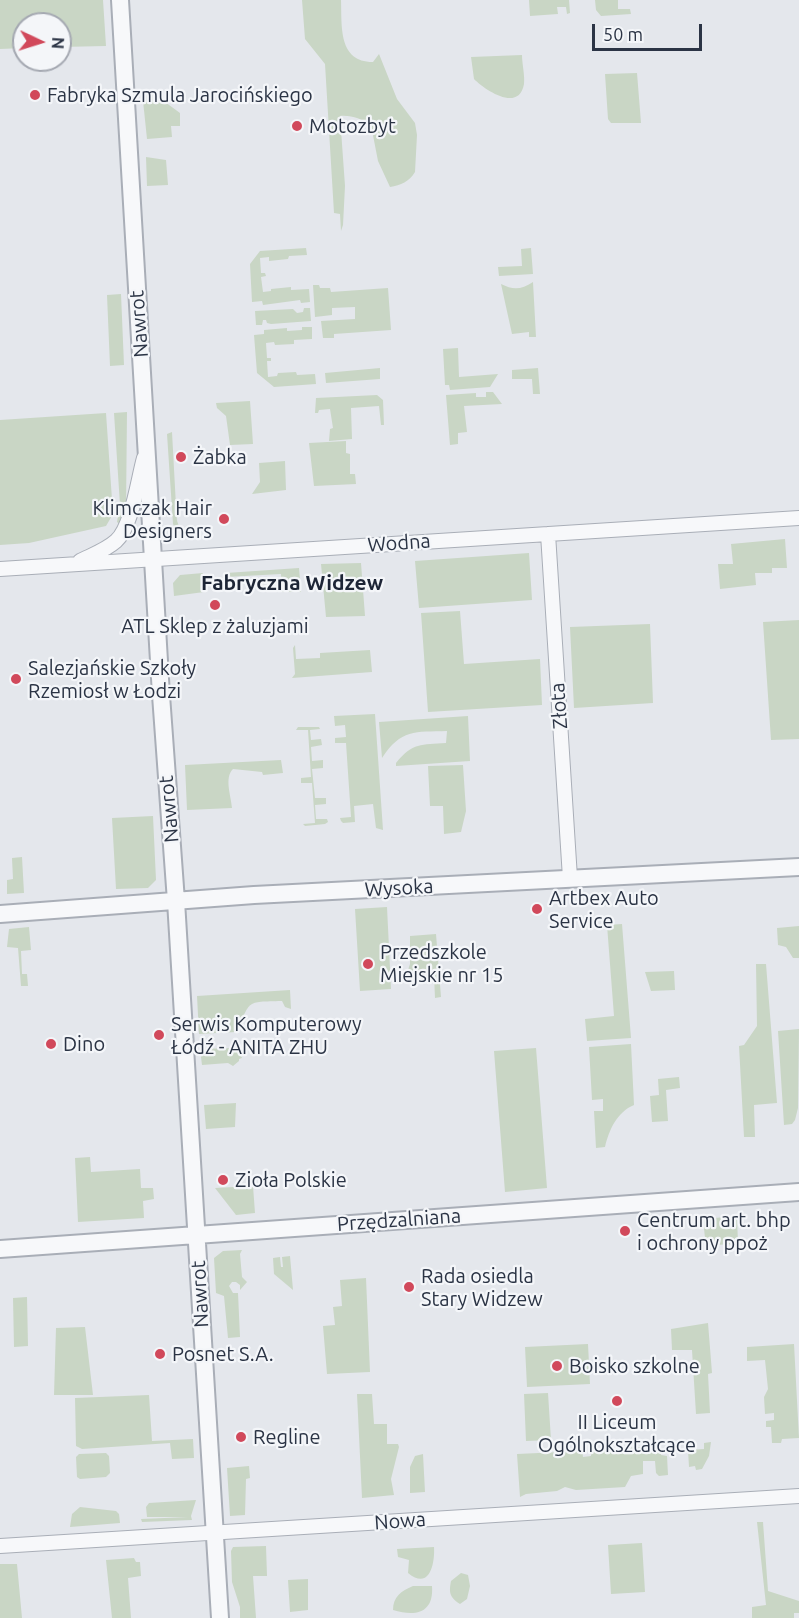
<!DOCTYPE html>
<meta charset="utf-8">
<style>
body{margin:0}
#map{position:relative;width:799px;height:1618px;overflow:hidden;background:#e4e7ec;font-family:Ubuntu,sans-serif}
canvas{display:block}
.north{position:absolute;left:12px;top:12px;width:60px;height:60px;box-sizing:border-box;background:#f4f6f9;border:2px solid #a4a8b1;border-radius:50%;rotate:94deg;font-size:16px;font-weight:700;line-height:24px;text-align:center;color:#2b3445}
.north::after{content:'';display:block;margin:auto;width:21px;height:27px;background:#d1495b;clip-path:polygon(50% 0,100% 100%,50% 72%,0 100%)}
.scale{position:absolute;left:592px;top:24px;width:110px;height:27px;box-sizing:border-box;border:3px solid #2b3445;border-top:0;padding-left:8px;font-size:18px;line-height:21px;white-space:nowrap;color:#2b3445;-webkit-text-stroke:4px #f4f6f9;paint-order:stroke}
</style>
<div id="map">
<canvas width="799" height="1618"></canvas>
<div class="north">N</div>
<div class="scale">50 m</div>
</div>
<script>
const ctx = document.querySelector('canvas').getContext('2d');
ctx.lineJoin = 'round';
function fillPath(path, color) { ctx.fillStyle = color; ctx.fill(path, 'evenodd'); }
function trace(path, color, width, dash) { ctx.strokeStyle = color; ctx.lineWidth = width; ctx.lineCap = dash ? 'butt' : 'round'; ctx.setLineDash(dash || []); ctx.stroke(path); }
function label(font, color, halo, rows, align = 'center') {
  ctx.font = font + ' Ubuntu,sans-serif'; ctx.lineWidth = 4.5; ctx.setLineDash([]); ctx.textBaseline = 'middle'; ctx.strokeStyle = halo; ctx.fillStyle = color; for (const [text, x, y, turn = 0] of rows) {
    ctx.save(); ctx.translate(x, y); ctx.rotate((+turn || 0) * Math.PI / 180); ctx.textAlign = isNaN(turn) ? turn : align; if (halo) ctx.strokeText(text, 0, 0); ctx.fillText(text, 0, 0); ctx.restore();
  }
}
fillPath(new Path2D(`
 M0,0H103L106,46L60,47V24H24V48L0,49Z
 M302,0H341C342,26 338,62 373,62L379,54L397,99L415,123L417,135L415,172C409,182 401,185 390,187L378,161L371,125C361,119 352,115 340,116L345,186L343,225L341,231L340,214L334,213L325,64L305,39Z
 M529,0H569L570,13L567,14L566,7H557L558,14L530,16Z
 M595,0H618V9H630L631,14L601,16L596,10Z
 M522,55C522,64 525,75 524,84C519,113 485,90 474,79L471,57Z
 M637,73L641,123H611L608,119L605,74Z
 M142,91H150L180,113V126H171L172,137L147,139Z
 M146,157L166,160L168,185L147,186Z
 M306,248L307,255L289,256L288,259L269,261V257L260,258L261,273H265L266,276L261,277L263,292L271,291V289L291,287V290L309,289L310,302L301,303L300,300L263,305L262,301L252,302L250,264L260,251Z
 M531,248L533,274L499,276L498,267L522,266L521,249Z
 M533,282L536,337H529V332L512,334L501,284C513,290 521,290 533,282Z
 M313,285H319L320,288H330L331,292L388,288L391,330L334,334V338H323L321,321L355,319V307L332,308V315L315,317Z
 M121,294L124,365L110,366L107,295Z
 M304,308H310L311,321L271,324L267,323L266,320H263L262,325H256L255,311L293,309L297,313L303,312Z
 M302,327H312V339L294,340V344L275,345L274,342L266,343L267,358H271V361H267L268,377L277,376L278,373L296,372L297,375L315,374L316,384L274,387L257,373L254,335L264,334V330L287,328V331L302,330Z
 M458,348L459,377L498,374L490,387L450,390L449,385H445L443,349Z
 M380,368V379L326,383L325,373Z
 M538,368L540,394H533L532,379H512V370Z
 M486,392H493L502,404L464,406L467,432L458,433V444L450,445L446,395L476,393V397H486Z
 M377,395L383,400L384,425H381L379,406L351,408L352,439L329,441L330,429L333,428L330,409L319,410L318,413H315L316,398Z
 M250,401L253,444L230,445L226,416L217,408L216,403Z
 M127,412L126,509L122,526L117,522L120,505L114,413Z
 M106,413L113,514L106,526L29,543L0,545V420Z
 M172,432L176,506L179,507C176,516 175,523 183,530L175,528L173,524L167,434Z
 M346,441V453L350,454V474H355L356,484L314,486L309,443Z
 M285,461L286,490L252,494L260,482L259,463Z
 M785,539L787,568H772V573H755L756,585L720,589L718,564H733L731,544Z
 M529,553L532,600L419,608L415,561Z
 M361,563L365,616L326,617L321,564Z
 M299,568L301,592H282L281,574L226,577V573Z
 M203,573L204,592L174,596L173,583L180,575Z
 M460,611L464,664L540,659L542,705L428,712L421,613Z
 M799,620V739L771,740L763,622Z
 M650,624L653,703L574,708L570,627Z
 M295,645L296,659L320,658V653L370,650L372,672L292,678L295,674L293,648Z
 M375,714L383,830L376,828L373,804L354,806L355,822L343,823L341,821L340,818L351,817L346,743H335V738L346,737L345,725L335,726L334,716Z
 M468,716L470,761L396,766V763C413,742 421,745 446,743L447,731C415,732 401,729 382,758L379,722Z
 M298,727H319L320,729L310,730L311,740L321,739L322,745L311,747L312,761L323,760V768L312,769L315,798H326V804L315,805L316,819H327L328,822L325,824L305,826L303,824L315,823L312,783H301V778L311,777L308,730H296Z
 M281,760L283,773L263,775L262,772L233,769C224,778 231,795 232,808L187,810L185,765Z
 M463,765L466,811L461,832L444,834L443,806H430L428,766Z
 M153,816L156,880L148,888L116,889L112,818Z
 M22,857L24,893L7,894V880L13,879L12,858Z
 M387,907L391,989L360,991L355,909Z
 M622,924L631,1038L587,1041L585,1019L614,1016L607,925Z
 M799,926V958H793L786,947L778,945L777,928Z
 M29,927L31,950L21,951L22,974H27L28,986H21L18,948L7,947L9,929Z
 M436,934L441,997L435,998L434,976L405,979L410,964V936Z
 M756,964H766L777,1103L754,1105L755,1137H744L739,1046L744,1045L757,1026Z
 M674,971L675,990L651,991L645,972Z
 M290,990L291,1009L285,1007L282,1001C244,1002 252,1000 236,1032L199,1034L197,996Z
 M799,1029L798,1108L795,1120L792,1124L784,1125L778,1031Z
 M631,1044L634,1105C617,1112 609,1130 605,1147L596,1148L594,1111H603V1099L592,1100L589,1047Z
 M233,1048L239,1052L242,1058L239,1059V1061L233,1066L228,1063L202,1065L200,1049Z
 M536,1048L547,1188L505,1192L494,1051Z
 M679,1077L680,1088L666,1090L668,1121L652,1122L650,1096L659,1095L658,1079Z
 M236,1103L235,1127L206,1129L204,1105Z
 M90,1157L91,1172L140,1169L141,1188H153L154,1199L143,1201L144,1218L78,1222L75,1158Z
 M253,1186L255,1213L236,1215L215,1188Z
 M737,1216L738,1244L713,1245L705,1238L703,1219Z
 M242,1250L240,1254L242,1277L247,1282L240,1290V1285L236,1282H232L229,1286L233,1293H238L240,1337L228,1338L224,1296L216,1293L214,1258L223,1251Z
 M290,1256L293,1290L274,1274L273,1258L280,1257L281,1267H283L282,1257Z
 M366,1278L370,1372L327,1374L323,1326L335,1325L333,1307L342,1306L340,1280Z
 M27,1297L28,1346L14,1347L13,1298Z
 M708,1323L712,1373L708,1374L710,1413L696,1414L692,1350H672L671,1329Z
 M85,1327L93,1395H54L56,1328Z
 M588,1344L590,1384L527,1387L525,1347Z
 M794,1344L799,1438L782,1439L781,1443H772L771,1427H766V1421L774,1420V1413L765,1414L764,1397L768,1389L765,1360L747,1361V1347Z
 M548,1393L551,1440L526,1441L524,1394Z
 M357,1394H372L374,1424H387V1444H398L399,1447L391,1479L394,1495L362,1498Z
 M149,1395L152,1441L193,1439L194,1458L172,1459L170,1443L82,1449L76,1446L75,1398Z
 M711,1442L709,1456L702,1469L696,1470L695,1466L689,1467L688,1450L704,1449V1443Z
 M661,1446V1455L667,1456L668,1475L659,1476L656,1473L655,1461H643V1474L631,1476L625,1487L576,1490L565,1487L557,1491L526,1494L520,1497L517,1454L582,1451L583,1457L591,1456V1450Z
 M106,1453L109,1456L110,1473L106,1477L80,1479L77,1477L76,1457L79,1454Z
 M423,1454L425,1492L410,1493V1467L415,1456Z
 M249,1466L250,1478L246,1479L245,1515L230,1516L227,1468Z
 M196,1500L191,1516L192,1520L142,1522L141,1519L188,1517H147L146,1507L149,1503Z
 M80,1507L116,1511L119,1514L120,1523L70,1527L72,1514Z
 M757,1522H763L768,1591L799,1601V1613H794V1618H752V1607L766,1605Z
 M642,1543L645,1592L611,1594L608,1545Z
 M266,1546L267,1576H253L256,1618H240V1607L232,1582L231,1551L233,1547Z
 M434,1547C435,1563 430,1591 408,1573L409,1560L398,1557L397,1549Z
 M134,1558L136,1562H140L141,1576L128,1578L131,1618H112L106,1560Z
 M0,1564H17L22,1618H0Z
 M461,1573L468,1575L470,1586L467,1599L460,1604C449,1597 449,1592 451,1581Z
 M308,1579V1610L290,1612L288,1580Z
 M413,1586H432C434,1613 416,1617 393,1610C393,1597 401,1591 413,1586Z`), '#c9d6c5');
const minor = new Path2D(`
 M548,534L570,878
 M80,561C92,555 106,550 116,541C132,527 138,479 144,458
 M0,569L799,518
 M0,1546L799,1496`);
const tertiary = new Path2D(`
 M120,0L161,695L176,901L220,1618
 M0,914L254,895L799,867
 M0,1249L799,1192`);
trace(minor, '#a9aeb7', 16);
trace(tertiary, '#a9aeb7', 20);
trace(minor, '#f7f8fa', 14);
trace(tertiary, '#f7f8fa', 16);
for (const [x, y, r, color] of [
 [35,95,6,"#d1495b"],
 [297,126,6,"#d1495b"],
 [181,457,6,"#d1495b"],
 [224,519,6,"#d1495b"],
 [215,605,6,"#d1495b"],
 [16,679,6,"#d1495b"],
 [537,909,6,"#d1495b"],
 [368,964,6,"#d1495b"],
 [159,1035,6,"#d1495b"],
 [51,1044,6,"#d1495b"],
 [223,1180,6,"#d1495b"],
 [625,1231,6,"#d1495b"],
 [409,1287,6,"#d1495b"],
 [160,1354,6,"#d1495b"],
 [557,1366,6,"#d1495b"],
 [617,1401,6,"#d1495b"],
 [241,1437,6,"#d1495b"]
]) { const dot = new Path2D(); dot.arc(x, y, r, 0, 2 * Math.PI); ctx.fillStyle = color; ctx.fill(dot); trace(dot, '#f4f6f9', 2); }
label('20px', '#2b3445', '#f4f6f9', [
 ["Fabryka Szmula Jarocińskiego",47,95],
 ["Motozbyt",309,126],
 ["Żabka",193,457],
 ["Klimczak Hair",212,508,"right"],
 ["Designers",212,531,"right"],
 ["ATL Sklep z żaluzjami",215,626,"center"],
 ["Salezjańskie Szkoły",28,668],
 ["Rzemiosł w Łodzi",28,691],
 ["Artbex Auto",549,898],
 ["Service",549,921],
 ["Przedszkole",380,952],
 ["Miejskie nr 15",380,975],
 ["Serwis Komputerowy",171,1024],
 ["Łódź - ANITA ZHU",171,1047],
 ["Dino",63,1044],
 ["Zioła Polskie",235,1180],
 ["Centrum art. bhp",637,1220],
 ["i ochrony ppoż",637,1243],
 ["Rada osiedla",421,1276],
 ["Stary Widzew",421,1299],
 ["Posnet S.A.",172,1354],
 ["Boisko szkolne",569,1366],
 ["II Liceum",617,1422,"center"],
 ["Ogólnokształcące",617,1445,"center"],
 ["Regline",253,1437]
], 'left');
label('20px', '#2b3445', '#f4f6f9', [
 ["Nawrot",139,324,-94],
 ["Wodna",399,543,-4],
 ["Złota",559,706,-94],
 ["Nawrot",169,809,-95],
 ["Wysoka",399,888,-3],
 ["Przędzalniana",399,1220,-4],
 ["Nawrot",200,1294,-93],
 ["Nowa",400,1521,-4]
]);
label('bold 21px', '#1d2536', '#f4f6f9', [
 ["Fabryczna Widzew",292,583]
]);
</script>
